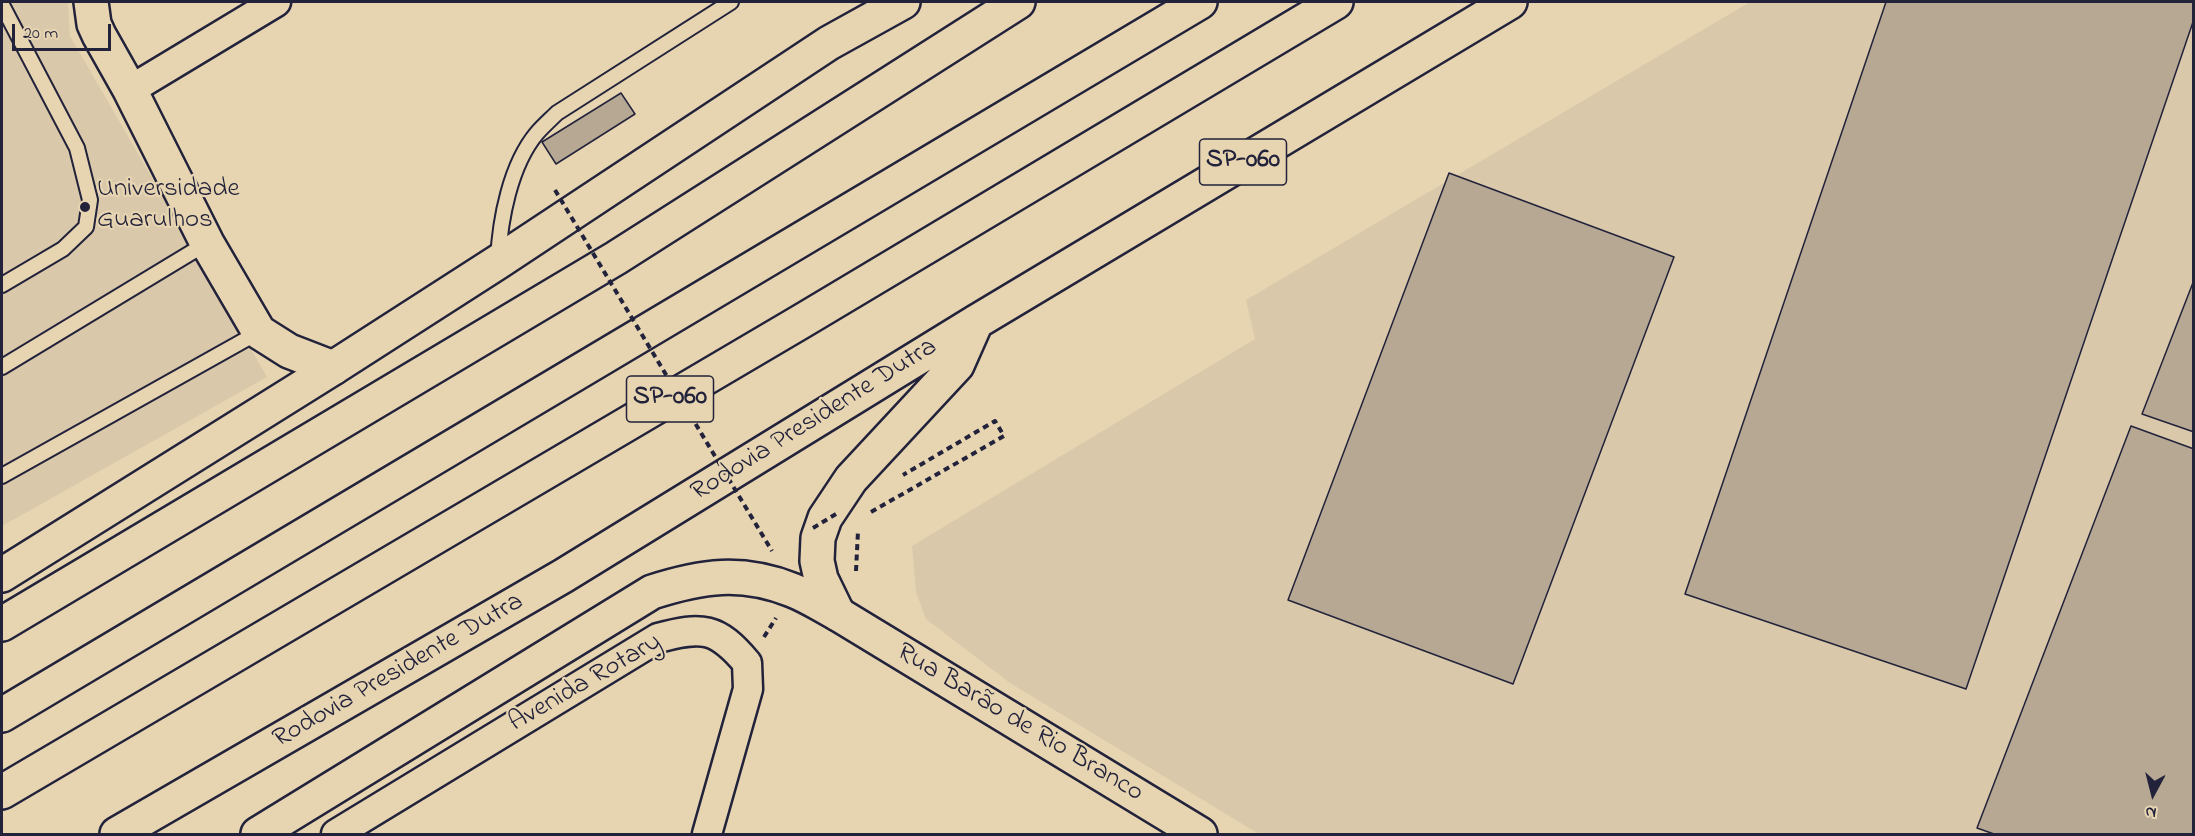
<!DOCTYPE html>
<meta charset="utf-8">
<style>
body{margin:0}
#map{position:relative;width:2195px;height:836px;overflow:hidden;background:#e7d5b2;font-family:"Indie Flower",sans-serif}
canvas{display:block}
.frame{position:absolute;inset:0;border:3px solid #22223b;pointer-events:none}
.north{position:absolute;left:2123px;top:764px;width:60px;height:60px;-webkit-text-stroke:4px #e7d5b2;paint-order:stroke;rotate:187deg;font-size:16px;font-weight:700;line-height:24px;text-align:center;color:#22223b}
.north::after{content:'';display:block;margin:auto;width:21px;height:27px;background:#22223b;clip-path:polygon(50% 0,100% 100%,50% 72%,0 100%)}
.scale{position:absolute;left:12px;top:24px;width:99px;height:27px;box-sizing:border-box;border:3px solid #22223b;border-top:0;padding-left:8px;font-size:18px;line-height:21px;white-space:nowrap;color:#22223b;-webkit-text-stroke:4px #e7d5b2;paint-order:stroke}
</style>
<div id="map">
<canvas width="2195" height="836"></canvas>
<div class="frame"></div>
<div class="north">N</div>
<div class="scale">20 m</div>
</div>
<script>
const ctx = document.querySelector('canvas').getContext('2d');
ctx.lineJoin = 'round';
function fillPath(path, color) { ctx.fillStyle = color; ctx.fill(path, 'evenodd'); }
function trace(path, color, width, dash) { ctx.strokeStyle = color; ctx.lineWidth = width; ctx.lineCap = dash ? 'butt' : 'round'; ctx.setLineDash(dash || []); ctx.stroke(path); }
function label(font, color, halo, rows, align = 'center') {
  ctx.font = font + ' "Indie Flower",sans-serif'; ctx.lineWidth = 4.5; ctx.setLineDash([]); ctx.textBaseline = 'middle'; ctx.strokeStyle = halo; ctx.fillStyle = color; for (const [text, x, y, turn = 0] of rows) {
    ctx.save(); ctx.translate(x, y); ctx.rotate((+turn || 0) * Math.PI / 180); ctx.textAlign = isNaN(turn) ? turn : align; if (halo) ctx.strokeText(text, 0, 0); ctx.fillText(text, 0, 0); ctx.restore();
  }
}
fillPath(new Path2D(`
 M2,2H68L70,36L267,377L2,526Z
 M1750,2H2193V834H1259L1010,683L926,619L916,592L912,546L1255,339L1246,300Z`), '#d9c8a9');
const building = new Path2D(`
 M1886,2H2194V19L1966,689L1685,594Z
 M621,93L635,114L556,164L542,142Z
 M1449,173L1674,257L1513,684L1288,600Z
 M2194,280V432L2142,414Z
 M2131,426L2194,449V834H1994L1977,828Z`);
fillPath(building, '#b7a894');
trace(building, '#22223b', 1.5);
const service = new Path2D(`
 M2,5L77,148L90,200L86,227L63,249L2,285
 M498,260C500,220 510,165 537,133C543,126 551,119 557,113L731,2
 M2,367L207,243
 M2,476L259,332`);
const minor = new Path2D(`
 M130,90L276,2
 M336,834L658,638C702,626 717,627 747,663L748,689L707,834`);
const tertiary = new Path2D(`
 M91,2L94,24L99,35L130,90L207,243L259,332L289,351L333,368
 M258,834L652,592C702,576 741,570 792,590C808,596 823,606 838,614L1200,834`);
const motorway = new Path2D(`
 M2,575L333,368L498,262L829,43L903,2
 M838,614L821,579L817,561L818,538L825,518L851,479L957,365L976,322
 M2,624L616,258L1018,2
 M2,715L1200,2
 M2,792L802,321L1336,2
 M117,834L563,576L976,322L1510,2`);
trace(service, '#22223b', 18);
trace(minor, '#22223b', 33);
trace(tertiary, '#22223b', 38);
trace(motorway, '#22223b', 38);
trace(new Path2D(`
 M871,512L1004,436L995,421L903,475
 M856,571L858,531
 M764,637L776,618`), '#22223b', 4, [6, 4.5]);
trace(service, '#e7d5b2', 14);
trace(minor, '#e7d5b2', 28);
trace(tertiary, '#e7d5b2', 33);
trace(motorway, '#e7d5b2', 33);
trace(new Path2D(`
 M555,190L772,551
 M813,528L836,514`), '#22223b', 4, [6, 4.5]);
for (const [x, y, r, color] of [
 [85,207,6,"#22223b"]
]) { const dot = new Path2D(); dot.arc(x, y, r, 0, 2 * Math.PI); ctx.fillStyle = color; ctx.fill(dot); trace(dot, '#e7d5b2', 2); }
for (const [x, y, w] of [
 [1243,162,87],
 [670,399,87]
]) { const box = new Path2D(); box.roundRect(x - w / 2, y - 23, w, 46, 4.5); ctx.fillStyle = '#e7d5b2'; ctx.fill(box); trace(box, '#22223b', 1.5); }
label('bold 26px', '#22223b', null, [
 ["SP-060",1243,162],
 ["SP-060",670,399]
]);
label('27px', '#22223b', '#e7d5b2', [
 ["Universidade",97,191],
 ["Guarulhos",97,222]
], 'left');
label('27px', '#22223b', '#e7d5b2', [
 ["Rodovia Presidente Dutra",815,421,-32],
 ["Rodovia Presidente Dutra",399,672,-30],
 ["Avenida Rotary",586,684,-30],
 ["Rua Barão de Rio Branco",1019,724,31]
]);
</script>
